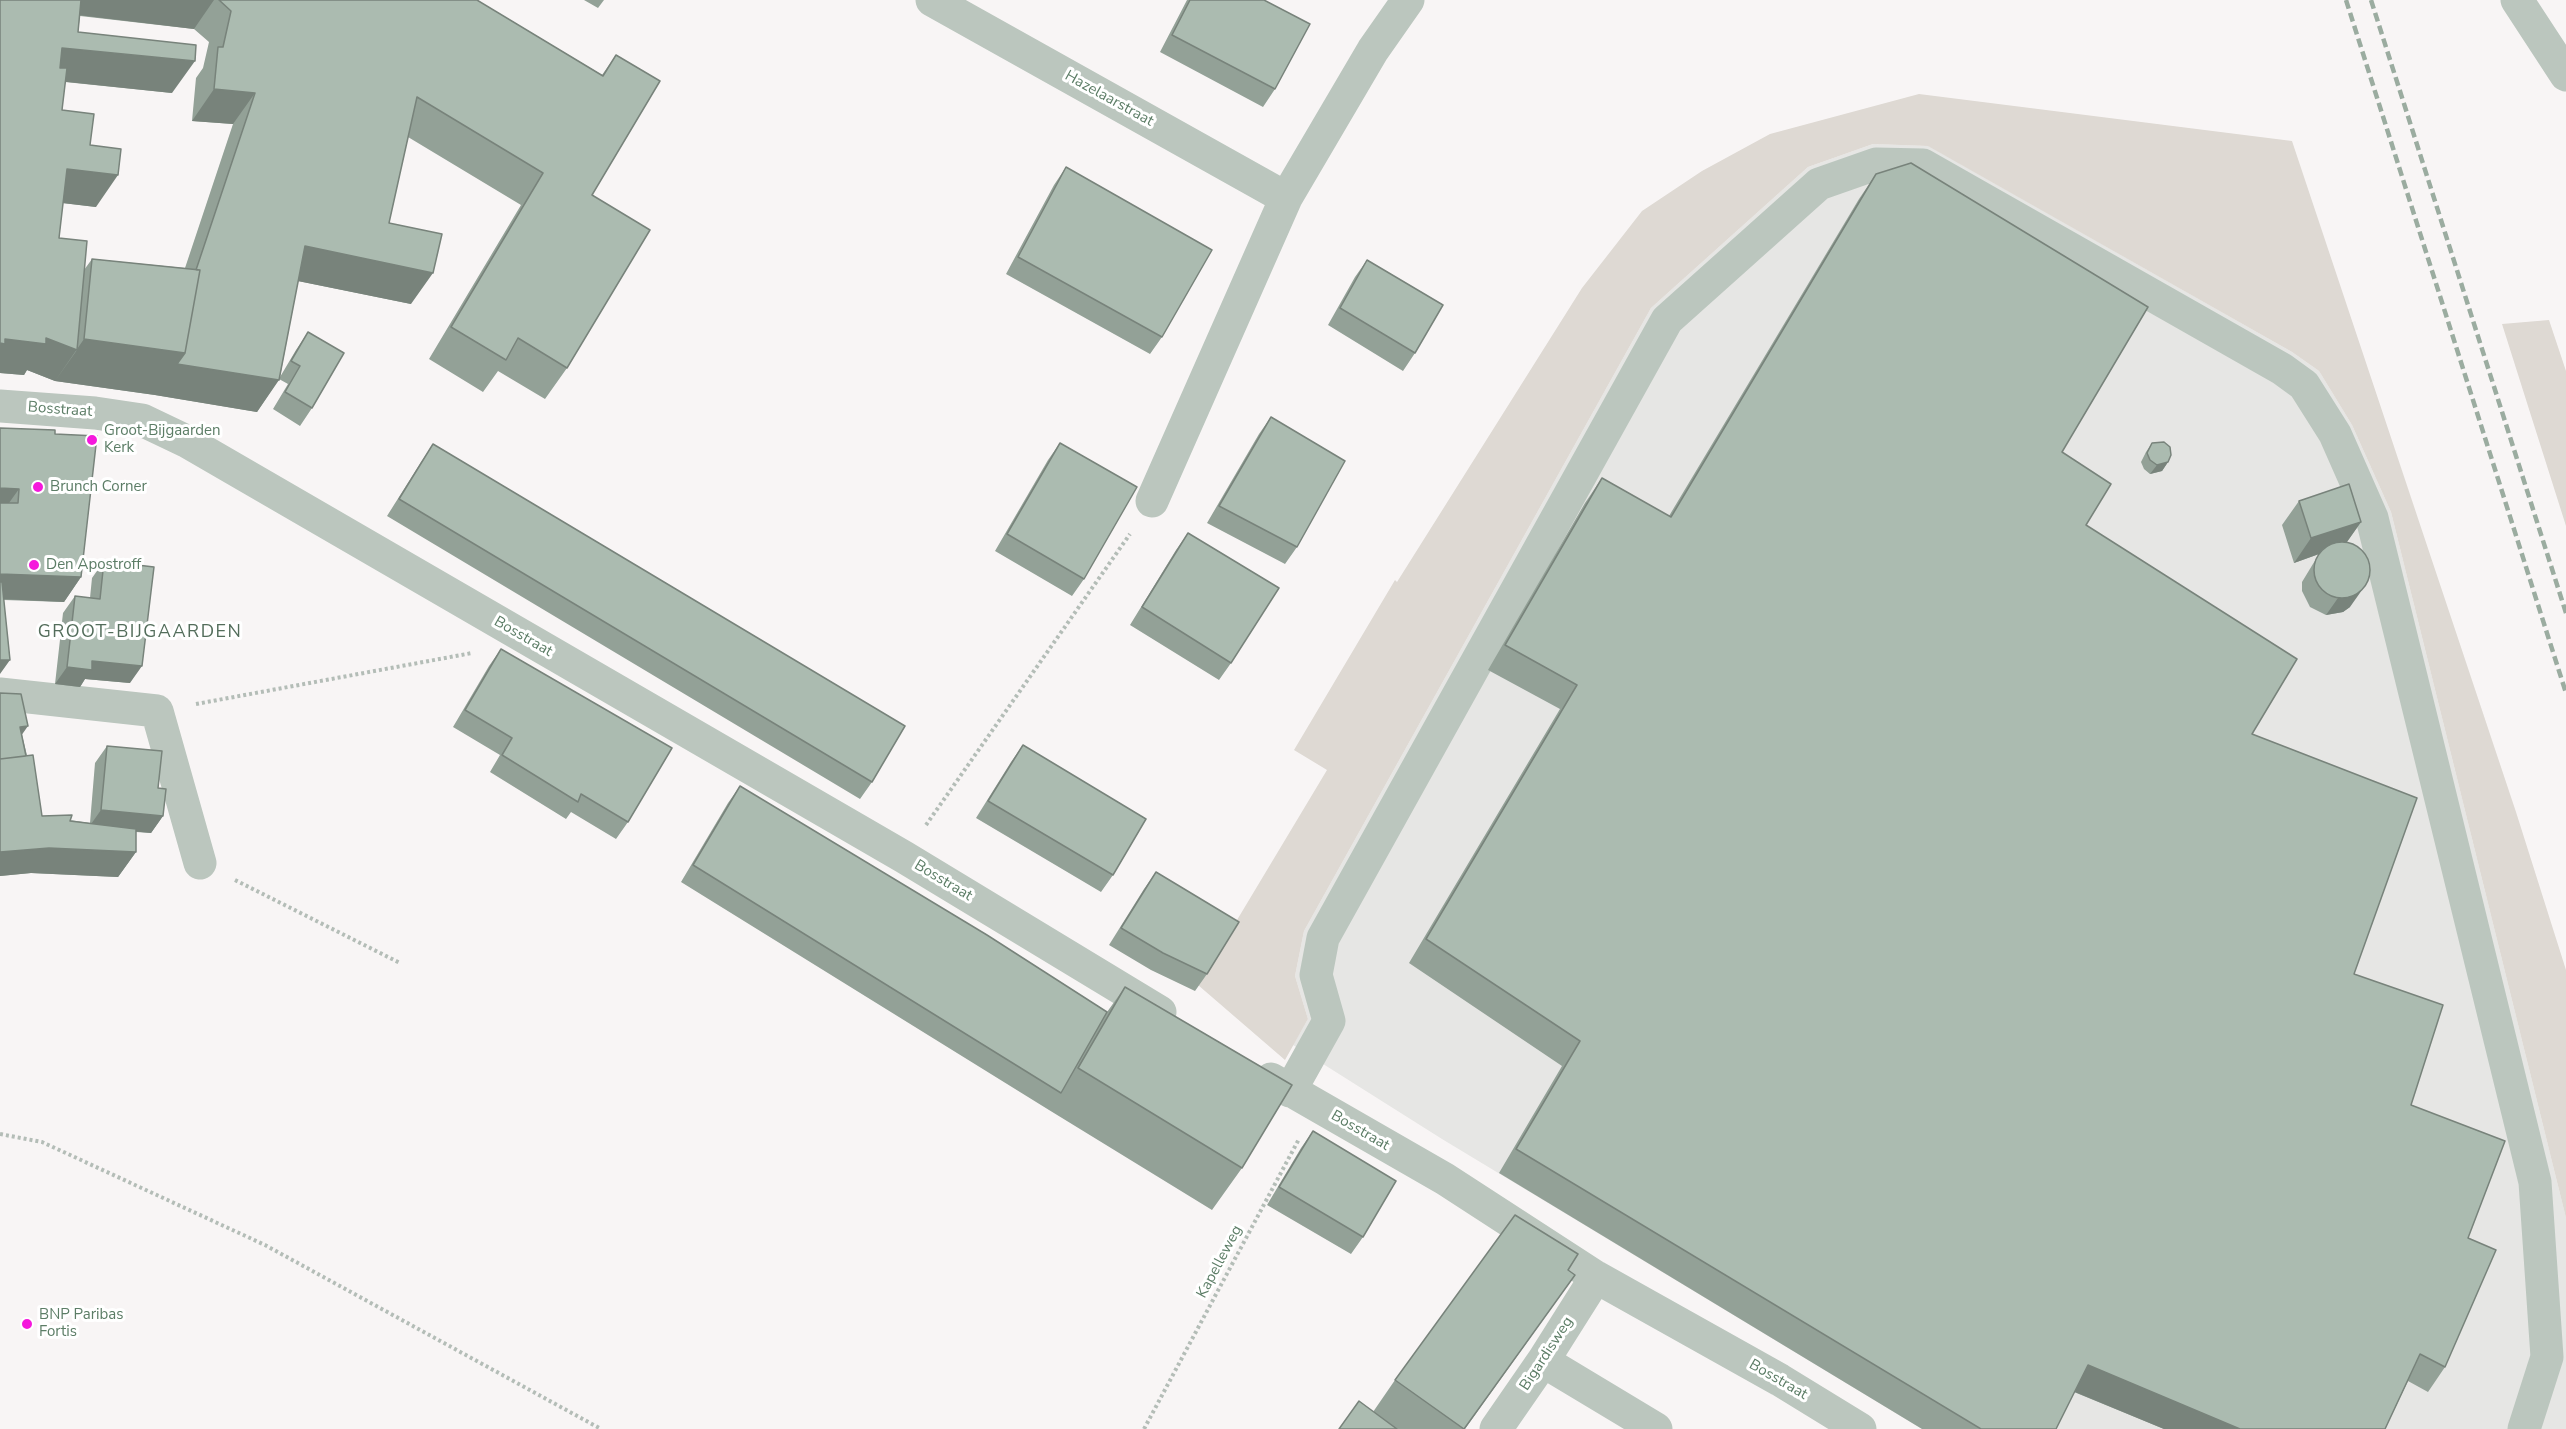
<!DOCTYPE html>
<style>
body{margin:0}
canvas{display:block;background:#f8f5f5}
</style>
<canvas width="2566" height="1429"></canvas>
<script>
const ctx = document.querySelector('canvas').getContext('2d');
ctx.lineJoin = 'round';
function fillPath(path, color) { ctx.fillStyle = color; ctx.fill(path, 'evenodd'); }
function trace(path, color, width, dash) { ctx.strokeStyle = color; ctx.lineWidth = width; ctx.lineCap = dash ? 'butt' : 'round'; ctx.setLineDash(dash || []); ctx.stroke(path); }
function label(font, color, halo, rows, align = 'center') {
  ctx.font = font + ' "Nunito Sans",sans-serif'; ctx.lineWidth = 6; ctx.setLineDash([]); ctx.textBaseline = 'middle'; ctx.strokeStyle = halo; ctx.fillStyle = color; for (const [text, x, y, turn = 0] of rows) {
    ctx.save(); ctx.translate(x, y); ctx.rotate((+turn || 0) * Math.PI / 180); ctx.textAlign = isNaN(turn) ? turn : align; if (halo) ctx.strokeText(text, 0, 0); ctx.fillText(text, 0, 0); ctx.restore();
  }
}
fillPath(new Path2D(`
 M1873,144L1929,146L2292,352L2319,371L2352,425L2391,512L2566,1218V1429H1922L1442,1139L1293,1045L1308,1019L1295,976L1304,931L1651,308L1808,167Z`), '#e6e6e4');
fillPath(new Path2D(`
 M1919,94L2292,141L2516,812L2566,970V1218L2391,512L2352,425L2319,371L2292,352L1928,146L1873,144L1808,167L1651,308L1304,931L1295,976L1308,1019L1285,1060L1198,985L1327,770L1294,750L1395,580L1397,582L1582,288L1642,211L1702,171L1770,134Z
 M2549,320L2566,371V526L2502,324Z`), '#ded9d3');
trace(new Path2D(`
 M196,704L472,653
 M926,825L1130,534
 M235,880L400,963
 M0,1134L42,1142L265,1245L601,1429
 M1144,1429L1299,1139`), '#b4bdb7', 4, [3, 3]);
trace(new Path2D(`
 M932,0L1286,198
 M2517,0L2566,75
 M0,406L95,413L142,420L186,441L904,857L1160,1012
 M1152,501L1286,198L1373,50L1408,0
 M0,694L157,711L200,863
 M1271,1079L1445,1179L1596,1277L1780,1380L1860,1429
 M1290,1091L1329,1021L1316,975L1323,938L1667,320L1819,184L1876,164L1923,165L2282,369L2304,385L2335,434L2372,518L2535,1182L2547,1357L2524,1429
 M1543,1361L1656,1429
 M1496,1429L1543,1361L1596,1277`), '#bbc6be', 33);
trace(new Path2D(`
 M2346,0L2566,693
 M2371,0L2566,613`), '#9baca0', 4.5, [9, 4.5]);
fillPath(new Path2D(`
 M0,0H477L602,75L616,55L592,195L567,368L545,399L498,371L483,392L429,359L521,205L408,137L389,223L411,304L298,281L280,377L296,350L308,332L312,408L300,426L273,409L288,384L279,379L257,412L155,395L55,381L27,370L24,375L0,373ZM80,16L194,29L209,42L203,68L196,78L192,121L233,124L185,268L92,259L84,270L59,238L63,203L96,207L90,145L62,110L65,82L172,93L78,32Z
 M584,0H604L598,8Z
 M1187,0H1264L1275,89L1263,107L1160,52Z
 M1066,167L1162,337L1150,354L1006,274L1054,185Z
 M1876,174L2062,452L2086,525L2252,734L2468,1238L2445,1367L2428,1392L2408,1381L2385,1429H2164L2074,1392L2056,1429H1922L1499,1173L1562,1066L1409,963L1560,709L1488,670L1585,503L1602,478L1669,516L1859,199Z
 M1367,260L1415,353L1403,371L1328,325L1355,277Z
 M1271,417L1297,547L1285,564L1207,523L1259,434Z
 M0,428L55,434L81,577L64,602L4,600Z
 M1060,443L1084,579L1072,596L995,551L1048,460Z
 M2152,443L2168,462L2162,471L2150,474L2144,469L2141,462L2146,452Z
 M433,444L872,782L860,799L387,516L421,462Z
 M2299,501L2361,522L2347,542L2350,607L2343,612L2326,615L2310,607L2302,591V582L2319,554L2294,563L2282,525Z
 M1188,533L1231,663L1219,680L1130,625L1176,550Z
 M104,561L130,683L85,679L80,687L55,684L63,613L75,596L90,598L92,578Z
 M501,649L628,822L616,839L571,812L566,819L490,772L500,755L453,727L489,666Z
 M0,693L22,735L42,816L90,823L95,763L107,746L158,788L163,816L151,833L136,832V852L118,877L31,873L0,876Z
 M1023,745L1113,875L1101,892L976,818L1011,762Z
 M740,786L1107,1012L1125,987L1242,1168L1212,1210L1049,1110L681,882L728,803Z
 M1156,872L1207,974L1195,991L1151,970L1109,945L1144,889Z
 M1313,1131L1363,1237L1351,1254L1267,1205L1301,1148Z
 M1568,1270L1575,1275L1465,1429H1339L1373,1412L1395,1380Z`), '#93a197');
fillPath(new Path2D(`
 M70,0H214L194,29L61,13Z
 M62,48L195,61L172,93L39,79Z
 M214,89L255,93L233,124L192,121Z
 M67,169L118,175L96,207L45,201Z
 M305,246L433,273L411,304L283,278Z
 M46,338L77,350L55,381L27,370L24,375L0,373V343L5,339Z
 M84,339L185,353L279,380L257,412L155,395L55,381Z
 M2168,462L2162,471L2150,474L2157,465Z
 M0,488L19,489L1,514H0Z
 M2361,522L2344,546L2324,548L2319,554L2294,563L2311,538Z
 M0,574L81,577L64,602L0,599Z
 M2362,590L2350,607L2343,612L2326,615L2338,598Z
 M0,660H10L0,674Z
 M92,661L142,666L130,683L85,679L80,687L55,684L67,667Z
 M28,726L16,743L20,727Z
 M101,810L163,816L151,833L89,827Z
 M49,848L136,852L118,877L31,873L0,876V852Z
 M2088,1365L2240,1429H2164L2070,1390Z`), '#78837b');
const building = new Path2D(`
 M0,0H81L78,32L196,45L195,61L62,48L60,68H67L62,110L94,114L90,145L121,149L118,175L67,169L59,238L87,241L77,350L46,338V344L5,339V344L0,343Z
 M219,0H477L603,76L616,55L660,81L592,195L650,230L567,368L518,338L506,360L451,327L543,173L417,97L389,223L442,234L433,273L305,246L279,380L177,364L185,353L200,270H196L255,93L214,89L218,47H223L231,11Z
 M1190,0H1264L1310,24L1275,89L1172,35Z
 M1911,163L2148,307L2062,452L2111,484L2086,525L2297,659L2252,734L2417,798L2354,974L2443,1005L2411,1105L2505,1141L2468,1238L2496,1250L2445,1367L2420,1354L2385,1429H2240L2088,1365L2056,1429H1981L1516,1149L1580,1041L1426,939L1577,685L1505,645L1602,478L1671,517L1876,174Z
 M1066,167L1212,250L1162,337L1018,257Z
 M92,259L200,270L185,353L84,339Z
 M1367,260L1443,305L1415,353L1340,308Z
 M308,332L344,353L312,408L285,392L300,366L291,361Z
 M1271,417L1345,461L1297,547L1219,506Z
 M0,428L55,430V434L97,436L81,577L0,574V503H18L19,489L0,488Z
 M2164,442L2170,447L2171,455L2168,462L2157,465L2150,460L2147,453L2152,443Z
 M1060,443L1137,487L1084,579L1007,534Z
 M433,444L905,726L872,782L399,499Z
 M2349,484L2361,522L2311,538L2299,501Z
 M1188,533L1279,588L1231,663L1142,607Z
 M2314 570a28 28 0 1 1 56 0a28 28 0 1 1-56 0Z
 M104,561L154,567L142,666L92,661V670L67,667L75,596L100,599Z
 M0,582H2L10,660H0Z
 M501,649L672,748L628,822L581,794L578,802L502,755L512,738L465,710Z
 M0,693L21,694L28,726L20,727L26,756L0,759Z
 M1023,745L1146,819L1113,875L988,801Z
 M107,746L162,751L158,788L166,789L163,816L101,810Z
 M33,755L42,816L72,815L70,821L136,829V852L49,848L0,852V759Z
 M740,786L987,935L1107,1012L1061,1093L693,865Z
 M1156,872L1239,922L1207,974L1163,953L1121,928Z
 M1125,987L1292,1085L1242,1168L1078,1068Z
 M1313,1131L1396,1181L1363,1237L1279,1187Z
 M1515,1215L1578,1254L1568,1270L1575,1275L1464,1429L1395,1380Z
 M1359,1401L1397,1429H1339Z`);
fillPath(building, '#abbbb0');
trace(building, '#78837b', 1.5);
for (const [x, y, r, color] of [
 [92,440,6,"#f518dc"],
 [38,487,6,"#f518dc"],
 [34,565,6,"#f518dc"],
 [27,1324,6,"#f518dc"]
]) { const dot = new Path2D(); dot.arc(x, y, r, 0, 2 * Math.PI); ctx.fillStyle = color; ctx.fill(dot); trace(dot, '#fff', 2); }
label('15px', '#5c7d66', '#fff', [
 ["Hazelaarstraat",1109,99,29],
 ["Bosstraat",60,410,4],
 ["Bosstraat",523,637,30],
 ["Bosstraat",943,881,31],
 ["Bosstraat",1360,1131,30],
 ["Kapelleweg",1220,1262,-62],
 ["Bigardisweg",1547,1354,-57],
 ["Bosstraat",1778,1380,30]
]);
label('15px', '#5c7d66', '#fff', [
 ["Groot-Bijgaarden",104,431],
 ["Kerk",104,448],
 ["Brunch Corner",50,487],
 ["Den Apostroff",46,565],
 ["BNP Paribas",39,1315],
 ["Fortis",39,1332]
], 'left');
ctx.letterSpacing = '1.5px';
label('18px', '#536d5b', '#fff', [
 ["GROOT-BIJGAARDEN",140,633]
]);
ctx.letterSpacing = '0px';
</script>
